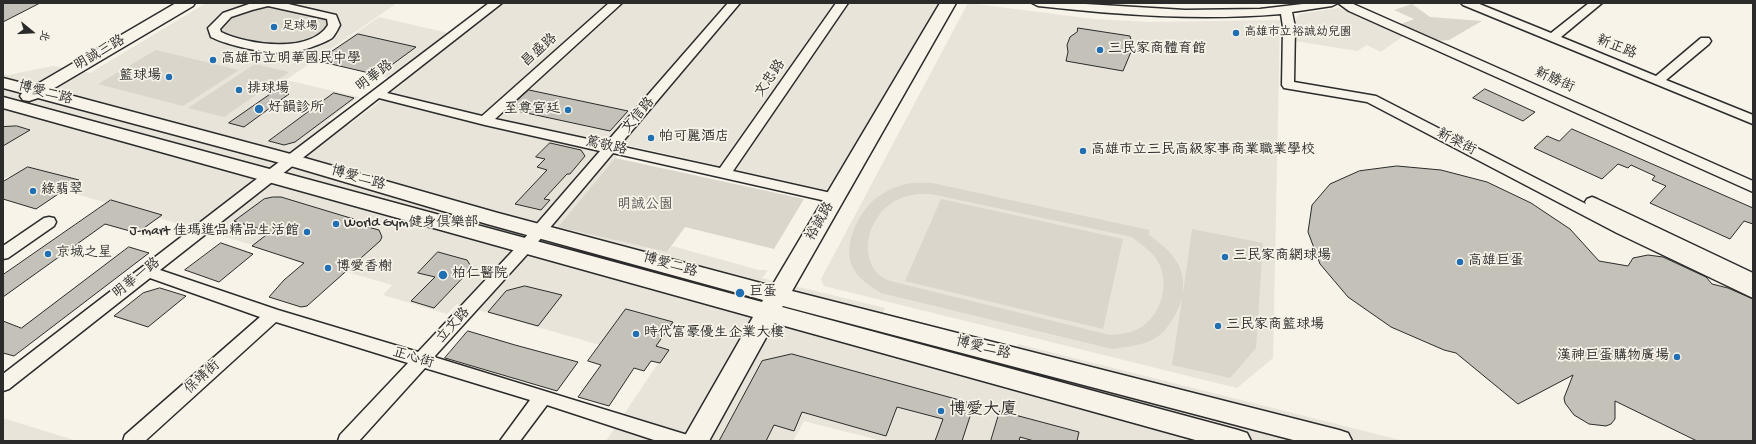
<!DOCTYPE html>
<meta charset="utf-8">
<style>
body{margin:0}
#map{position:relative;width:1756px;height:444px;overflow:hidden;background:#f7f3e8;font-family:"Gochi Hand","LXGW WenKai TC",sans-serif}
canvas{display:block}
.frame{position:absolute;inset:0;border:4px solid #2b2b2b;pointer-events:none}
.north{position:absolute;left:12px;top:12px;width:40px;height:40px;-webkit-text-stroke:3px #f7f3e8;paint-order:stroke;rotate:108deg;font-size:11px;font-weight:700;line-height:16px;text-align:center;color:#2b2b2b}
.north::after{content:'';display:block;margin:auto;width:14px;height:18px;background:#2b2b2b;clip-path:polygon(50% 0,100% 100%,50% 72%,0 100%)}
</style>
<div id="map">
<canvas width="1756" height="444"></canvas>
<div class="frame"></div>
<div class="north">北</div>
</div>
<script>
const ctx = document.querySelector('canvas').getContext('2d');
ctx.lineJoin = 'round';
function fillPath(path, color) { ctx.fillStyle = color; ctx.fill(path, 'evenodd'); }
function trace(path, color, width, dash) { ctx.strokeStyle = color; ctx.lineWidth = width; ctx.lineCap = dash ? 'butt' : 'round'; ctx.setLineDash(dash || []); ctx.stroke(path); }
function label(font, color, halo, rows, align = 'center') {
  ctx.font = font + ' "Gochi Hand","LXGW WenKai TC",sans-serif'; ctx.lineWidth = 3.5; ctx.setLineDash([]); ctx.textBaseline = 'middle'; ctx.strokeStyle = halo; ctx.fillStyle = color; for (const [text, x, y, turn = 0] of rows) {
    ctx.save(); ctx.translate(x, y); ctx.rotate((+turn || 0) * Math.PI / 180); ctx.textAlign = isNaN(turn) ? turn : align; if (halo) ctx.strokeText(text, 0, 0); ctx.fillText(text, 0, 0); ctx.restore();
  }
}
fillPath(new Path2D(`
 M206,3H397L286,80L359,97L327,121L349,125L405,82L317,60L379,17L461,36L505,3H955L849,195L626,145L558,227L667,252L672,246L759,270H768L762,278L885,308L882,315L1017,349L1018,344L1404,441H882L804,421L793,441H606L659,362L457,304L447,314L383,295L392,285L13,176L3,178V74L8,75L53,66L90,73Z
 M968,3L1094,19L1149,22L1280,20L1273,358L1237,388L824,286L821,279Z
 M1339,8L1347,10L1406,34L1381,52L1367,45L1357,51L1295,41L1296,18L1299,14Z
 M3,418L77,441H3Z`), '#e8e4da');
fillPath(new Path2D(`
 M1412,4L1430,17L1482,21L1449,40L1439,41L1401,24L1414,19L1394,10Z
 M261,7L317,16L330,22C327,32 321,35 313,38C308,40 303,43 298,44C277,50 241,39 221,31L220,26C233,15 245,11 261,7Z
 M156,50L239,70L183,106L98,84Z
 M255,64L289,72L224,117L188,108Z
 M615,158L804,199L774,249L685,227L667,252L558,227Z
 M932,183L1149,230V235C1164,246 1181,259 1183,280C1183,284 1183,289 1183,293L1192,229L1263,243L1256,348L1230,378L1172,365L1182,300C1165,340 1153,344 1112,349L881,293C870,286 858,279 852,266C844,247 855,221 868,206C875,197 891,188 902,185C911,182 923,183 932,183ZM918,194H931L1132,237C1140,244 1151,250 1157,260C1170,281 1163,311 1143,326C1133,333 1121,334 1110,335L890,281C886,279 880,276 877,273C858,251 871,214 895,201C902,197 910,195 918,194Z
 M941,199L1123,239L1103,329L905,281Z`), '#dad6cc');
const building = new Path2D(`
 M3,3H40L3,22Z
 M1078,28L1130,36L1133,47L1123,71L1066,61L1068,52L1067,45L1070,37L1077,32Z
 M358,34L416,47L378,75L318,61Z
 M1485,89L1535,112L1523,121L1473,98Z
 M529,90L628,111L610,131L508,109Z
 M275,91L289,94L244,127L229,123Z
 M334,93L354,98L295,142L284,145L269,141Z
 M17,126L30,130L3,146V127Z
 M1572,129L1753,208V224L1744,221L1730,239L1650,203L1666,186L1652,180L1655,176L1631,165L1628,168L1618,164L1602,179L1534,148L1547,136L1559,141Z
 M550,143L581,150L585,156L570,174H567L544,199L550,200L541,210L515,204L547,170L537,167L545,159L536,157Z
 M1397,166L1441,170L1487,182L1531,203L1570,229L1599,261L1628,266L1633,258L1648,255L1663,257L1706,277L1712,284L1728,288L1753,299V441H1697L1615,401V419L1611,424L1606,426L1589,424L1574,415L1565,403L1564,398L1573,375L1518,404L1456,353L1444,350L1391,327L1348,297L1320,264L1308,232L1312,205L1330,184L1359,171Z
 M28,167L79,180L36,209L3,199V182Z
 M273,197H281L357,220L353,223L379,230L382,237L380,241L307,306L301,307L269,297L284,280L304,263L252,246L270,232L234,221L264,199Z
 M111,200L162,215L137,233L105,224L3,297V275Z
 M221,243L253,254L219,282L185,270Z
 M129,247L149,253L14,356L3,353V321L21,328Z
 M438,252L467,260L472,268L434,308L411,301L435,277L418,273Z
 M525,286L562,295L538,326L488,312L506,291Z
 M160,288L186,296L148,327L114,316L143,293Z
 M626,309L673,322L656,346L669,350L660,363L651,361L644,371L634,368L609,406L578,397L601,365L588,361Z
 M468,331L515,345L578,362L557,391L445,358Z
 M792,354L974,404L962,441H935L943,419L897,407L886,436L802,412L794,431L774,425L766,441H719L762,361Z
 M1000,411L1079,432L1077,441H1034L1020,437L1019,441H991Z`);
fillPath(building, '#c4c1b9');
trace(building, '#2b2b2b', 1);
const street = new Path2D(`
 M252,3H284L336,15L340,25C338,29 335,35 332,38C323,44 299,52 288,53C267,54 229,46 211,37L208,28L223,13ZM268,6L327,19L328,25C310,54 247,45 221,32L220,29L231,17L252,10Z
 M489,3H502L387,93L482,116L609,3H622L495,119L606,143L728,3H740L619,146L720,168L836,3H848L733,171L840,195L842,198L840,201L835,203L613,153L532,249L434,357L681,433L688,435L690,441H657L547,405L520,441H500L530,400L425,368L359,441H338L340,435L408,363L276,322L145,441H123L125,435L260,317L150,278L9,389L3,391V374L250,184ZM379,98L485,125L600,151L522,241L418,352L278,310L160,270Z
 M1032,3H1069L1185,10L1260,9L1311,3H1351L1753,181V192L1349,11L1338,3L1332,6L1292,12L1295,27L1294,82L1376,96L1586,204L1585,202L1587,199L1592,197L1597,199L1753,273V298L1617,233L1367,102L1284,88L1282,85L1283,27L1281,14C1200,21 1119,15 1038,6Z
 M1461,3H1477L1551,33L1589,3H1602L1561,37L1656,76L1701,38H1709L1711,41L1709,44L1666,80L1753,115V124L1463,5Z
 M49,217L54,218L56,222L54,226L8,258L3,259V246L44,218Z`);
const secondary = new Path2D(`
 M176,3H195L193,6L51,90L298,156L498,213L772,286L940,3H956L792,291L1339,430L1348,433L1352,441H1297L783,306L782,307L1238,430L1247,433L1251,441H1199L774,323L709,441H682L753,317L3,108V97L762,302L763,300L487,224L284,164L38,98L29,101L23,100L20,96L22,93L3,88V78L34,86Z`);
trace(street, '#2b2b2b', 3);
trace(secondary, '#2b2b2b', 3);
fillPath(street, '#f7f3e8');
fillPath(secondary, '#f7f3e8');
for (const [x, y, r, color] of [
 [274,27,4,"#1f6fb2"],
 [1236,33,4,"#1f6fb2"],
 [1100,50,4,"#1f6fb2"],
 [213,60,4,"#1f6fb2"],
 [169,77,4,"#1f6fb2"],
 [239,90,4,"#1f6fb2"],
 [259,109,5,"#1f6fb2"],
 [568,110,4,"#1f6fb2"],
 [651,138,4,"#1f6fb2"],
 [1083,151,4,"#1f6fb2"],
 [33,191,4,"#1f6fb2"],
 [336,224,4,"#1f6fb2"],
 [307,232,4,"#1f6fb2"],
 [48,254,4,"#1f6fb2"],
 [1225,257,4,"#1f6fb2"],
 [1460,262,4,"#1f6fb2"],
 [328,268,4,"#1f6fb2"],
 [443,275,5,"#1f6fb2"],
 [740,293,5,"#1f6fb2"],
 [1218,326,4,"#1f6fb2"],
 [636,334,4,"#1f6fb2"],
 [1677,357,4,"#1f6fb2"],
 [941,411,4,"#1f6fb2"]
]) { const dot = new Path2D(); dot.arc(x, y, r, 0, 2 * Math.PI); ctx.fillStyle = color; ctx.fill(dot); trace(dot, '#f7f3e8', 1.5); }
label('12px', '#2b2b2b', '#f7f3e8', [
 ["足球場",282,27],
 ["高雄市立裕誠幼兒園",1244,33]
], 'left');
label('14px', '#2b2b2b', '#f7f3e8', [
 ["新正路",1616,48,22],
 ["昌盛路",540,51,-42],
 ["明誠三路",100,54,-30],
 ["明華路",375,77,-37],
 ["文忠路",771,79,-55],
 ["新勝街",1554,81,24],
 ["博愛二路",45,94,15],
 ["文信路",639,116,-50],
 ["新榮街",1456,143,27],
 ["篤敬路",606,147,12],
 ["博愛二路",358,179,16],
 ["裕誠路",821,222,-60],
 ["博愛二路",670,266,16],
 ["明華一路",137,279,-38],
 ["立文路",454,326,-48],
 ["博愛二路",983,349,14],
 ["正心街",413,359,17],
 ["保靖街",203,378,-42]
]);
label('14px', '#2b2b2b', '#f7f3e8', [
 ["三民家商體育館",1108,50],
 ["高雄市立明華國民中學",221,60],
 ["籃球場",161,77,"right"],
 ["排球場",247,90],
 ["好韻診所",268,109],
 ["至尊宮廷",560,110,"right"],
 ["帕可麗酒店",659,138],
 ["高雄市立三民高級家事商業職業學校",1091,151],
 ["綠翡翠",41,191],
 ["World Gym健身俱樂部",344,224],
 ["J-mart 佳瑪進品精品生活館",299,232,"right"],
 ["京城之星",56,254],
 ["三民家商網球場",1233,257],
 ["高雄巨蛋",1468,262],
 ["博愛香榭",336,268],
 ["柏仁醫院",452,275],
 ["巨蛋",749,293],
 ["三民家商籃球場",1226,326],
 ["時代富豪優生企業大樓",644,334],
 ["漢神巨蛋購物廣場",1669,357,"right"]
], 'left');
label('14px', '#575653', '#f7f3e8', [
 ["明誠公園",645,206]
]);
label('17px', '#2b2b2b', '#f7f3e8', [
 ["博愛大廈",949,411]
], 'left');
</script>
